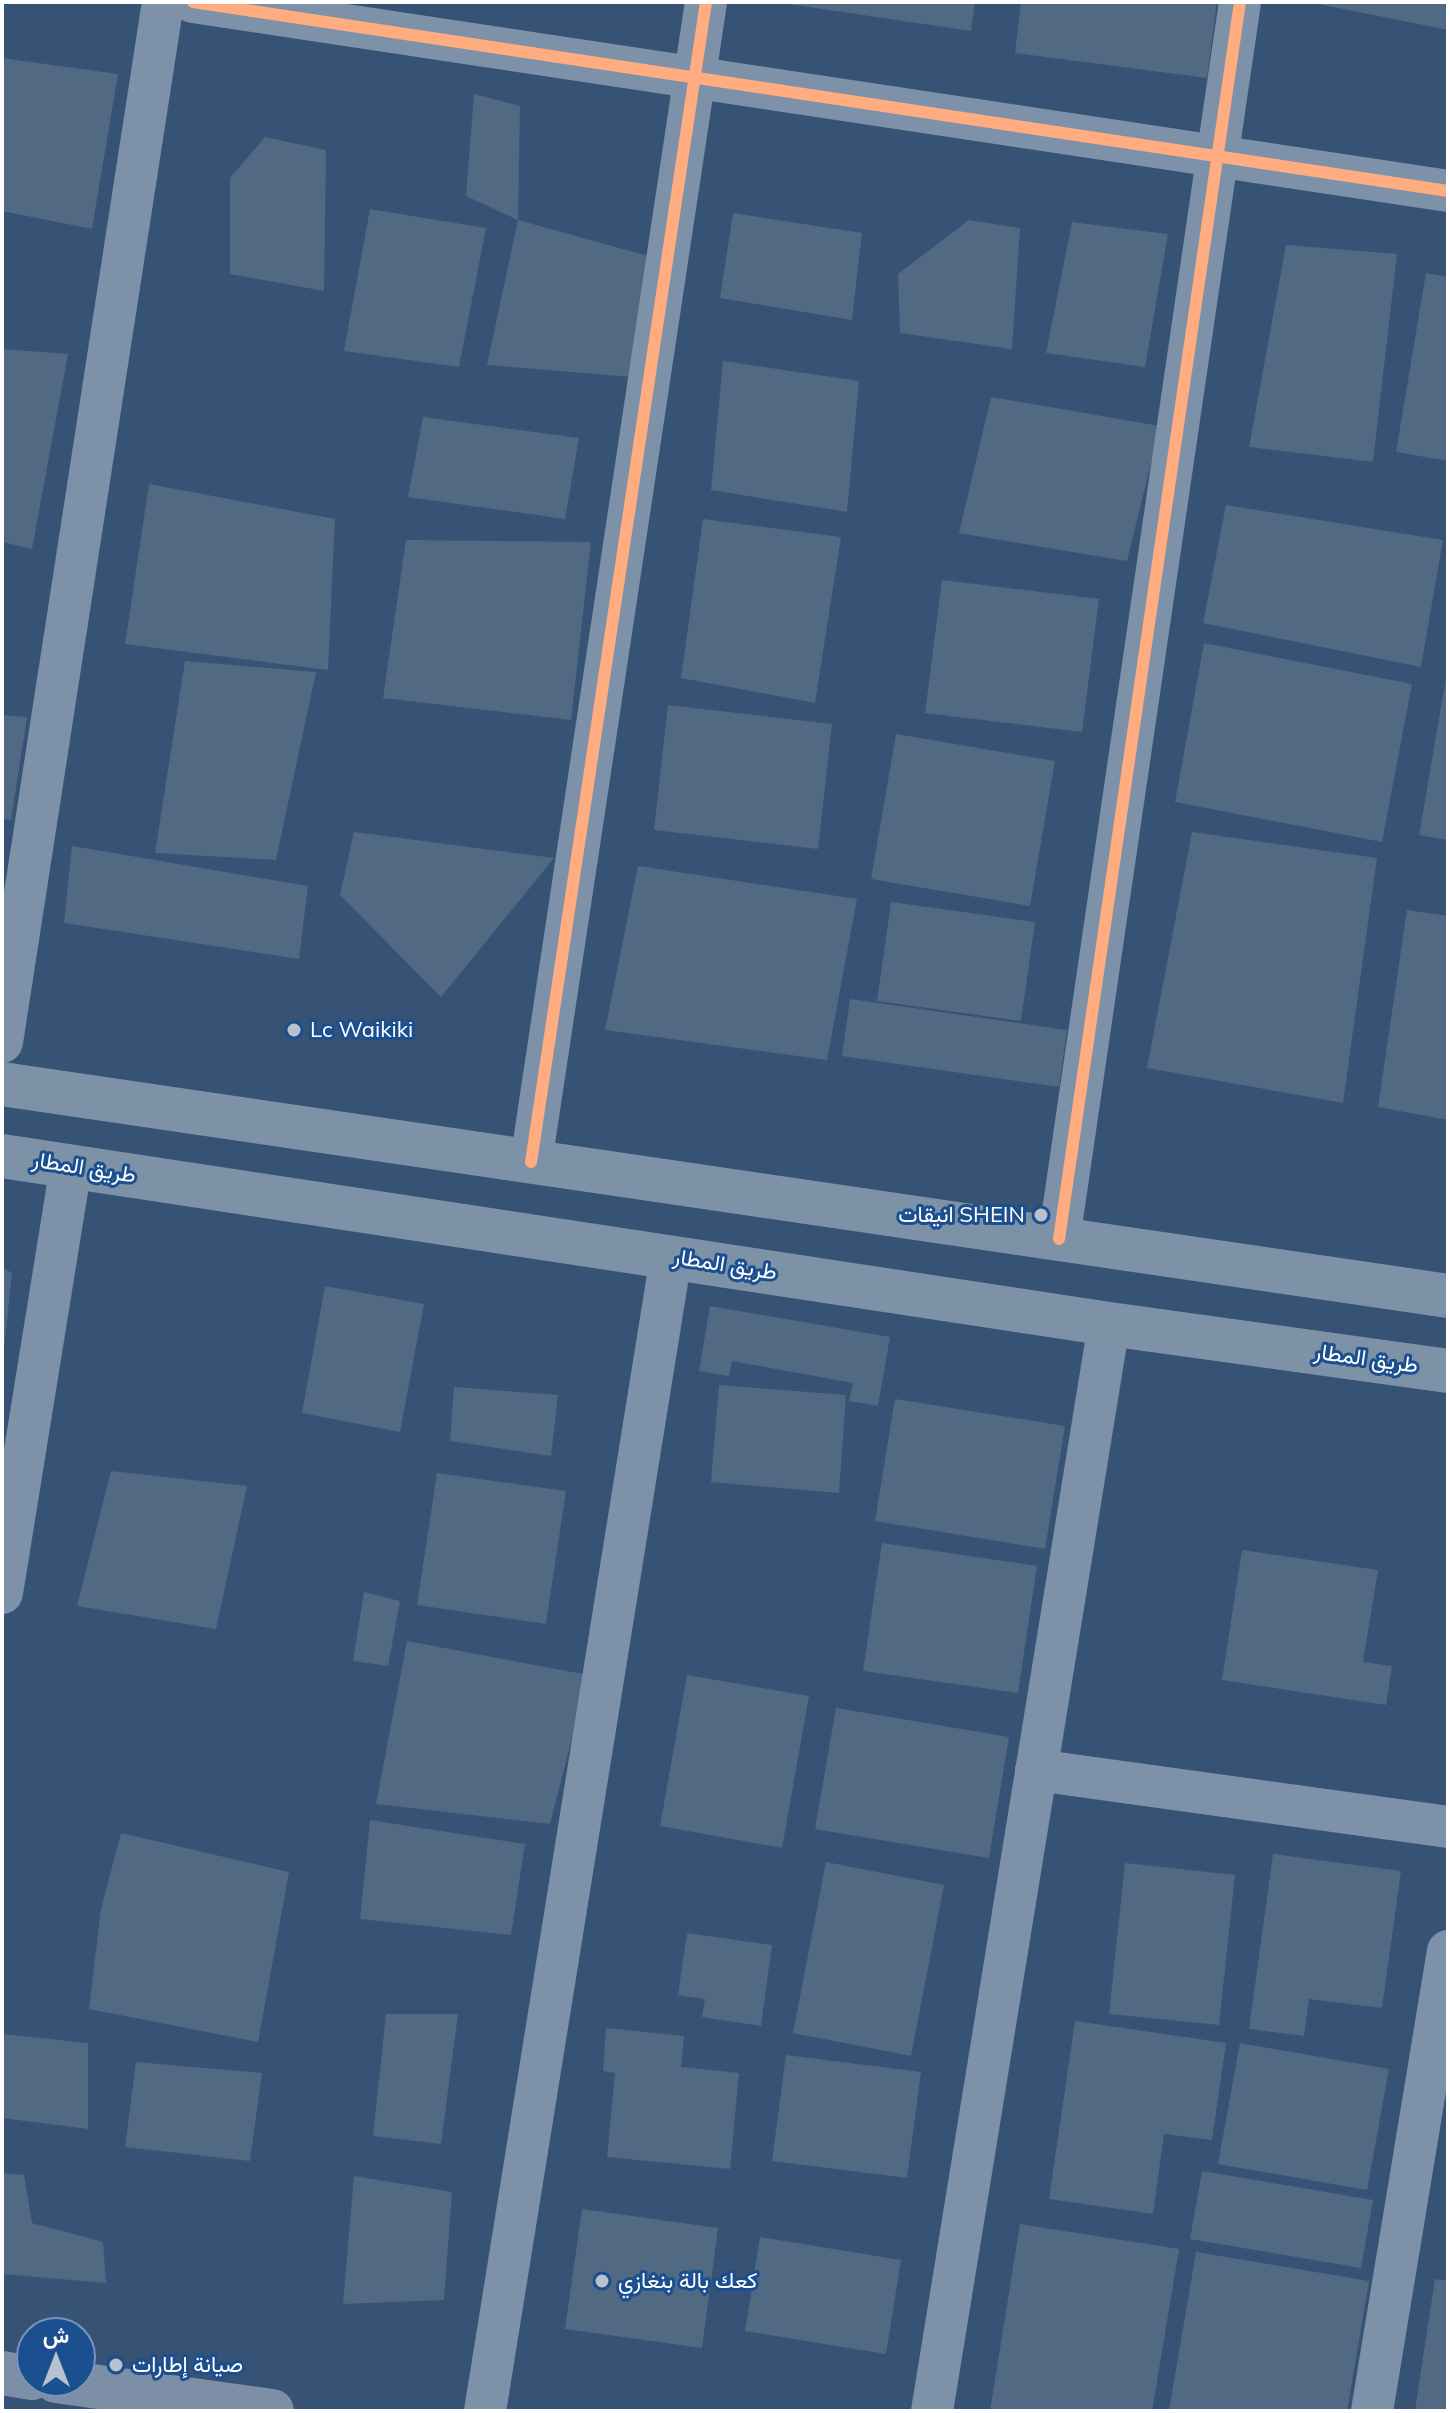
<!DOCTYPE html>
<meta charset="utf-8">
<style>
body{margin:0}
#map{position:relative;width:1450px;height:2413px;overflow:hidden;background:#365274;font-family:Mulish,Vazirmatn,sans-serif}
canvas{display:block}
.frame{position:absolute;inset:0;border:4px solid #fff;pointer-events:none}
.north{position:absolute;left:16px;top:2317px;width:80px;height:80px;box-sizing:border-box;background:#1b4f8f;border:2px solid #7695bc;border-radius:50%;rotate:0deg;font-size:22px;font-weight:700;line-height:32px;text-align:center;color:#fff}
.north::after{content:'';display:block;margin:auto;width:28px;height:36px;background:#b9c2ce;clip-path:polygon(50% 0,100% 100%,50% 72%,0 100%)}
</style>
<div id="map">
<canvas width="1450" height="2413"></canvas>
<div class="frame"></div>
<div class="north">ش</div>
</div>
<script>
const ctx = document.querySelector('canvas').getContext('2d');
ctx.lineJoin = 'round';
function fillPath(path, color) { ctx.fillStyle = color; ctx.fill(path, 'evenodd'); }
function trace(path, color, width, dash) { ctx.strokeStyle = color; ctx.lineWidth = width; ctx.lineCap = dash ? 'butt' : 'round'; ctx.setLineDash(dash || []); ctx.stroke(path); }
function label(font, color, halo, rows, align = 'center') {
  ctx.font = font + ' Mulish,Vazirmatn,sans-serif'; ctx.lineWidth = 6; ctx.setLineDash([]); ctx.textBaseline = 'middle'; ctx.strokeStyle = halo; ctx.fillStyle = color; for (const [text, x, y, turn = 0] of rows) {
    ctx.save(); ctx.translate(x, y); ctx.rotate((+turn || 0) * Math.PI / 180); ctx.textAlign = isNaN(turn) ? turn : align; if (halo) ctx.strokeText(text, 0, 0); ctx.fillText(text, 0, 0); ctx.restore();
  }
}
fillPath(new Path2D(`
 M775,2H975L971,31Z
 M1021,2H1217L1207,78L1015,53Z
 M1313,2H1448V30L1313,3Z
 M2,58L118,74L92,229L2,211Z
 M474,94L520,106L518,220L648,256L632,377L487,365L518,220L466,196Z
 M265,137L326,150L324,291L230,274V178Z
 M370,209L486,228L459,367L344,351Z
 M733,213L862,233L852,320L720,298Z
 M969,220L1020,228L1012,349L900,333L898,274Z
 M1072,222L1168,234L1145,367L1046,353Z
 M1286,245L1397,254L1373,462L1249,447Z
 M1426,273L1448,277V461L1396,452Z
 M2,349L68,354L32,549L2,542Z
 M723,361L859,381L847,512L711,490Z
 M991,397L1160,426L1127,561L959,533Z
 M423,417L579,438L565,519L408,497Z
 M149,484L335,519L328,670L125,644Z
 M1226,505L1443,540L1421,667L1203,623Z
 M703,519L841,537L815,703L681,678Z
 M406,540L591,542L571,720L383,698Z
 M942,580L1099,599L1082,732L925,713Z
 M1204,643L1412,684L1382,842L1175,802Z
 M185,661L316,672L276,860L155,853Z
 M1446,678H1448V840L1419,835Z
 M668,705L832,724L818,849L654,830Z
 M2,715L27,717L11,820L2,819Z
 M896,734L1055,761L1030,906L871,879Z
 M354,832L554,858L441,997L340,895Z
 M1192,832L1377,858L1343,1103L1147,1068Z
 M72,846L308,886L299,959L64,923Z
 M638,866L857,899L827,1060L605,1030Z
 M891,902L1035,922L1021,1021L877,1001Z
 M1407,910L1448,916V1120L1378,1107Z
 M850,999L1067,1030L1059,1087L842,1056Z
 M2,1267L12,1273L4,1349H2Z
 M325,1286L424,1304L400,1432L302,1413Z
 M710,1306L890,1337L878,1406L849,1401L853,1383L732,1361L729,1376L699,1371Z
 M719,1385L846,1395L839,1493L711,1482Z
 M454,1387L558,1395L551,1456L450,1441Z
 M895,1399L1065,1426L1045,1549L875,1521Z
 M111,1471L247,1486L216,1629L77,1606Z
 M437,1473L566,1491L546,1624L417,1605Z
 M882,1543L1037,1566L1018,1693L863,1671Z
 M1242,1550L1378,1570L1363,1662L1392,1666L1386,1705L1222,1680Z
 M364,1592L400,1601L388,1666L353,1661Z
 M407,1641L588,1675L550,1824L376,1804Z
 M687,1675L809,1696L782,1848L660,1826Z
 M836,1708L1009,1737L989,1858L815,1829Z
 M370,1820L525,1844L511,1935L360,1919Z
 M121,1833L289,1872L258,2042L89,2009L101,1909Z
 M1273,1854L1401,1871L1382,2008L1309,1999L1304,2036L1249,2029Z
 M826,1862L944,1885L911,2056L793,2033Z
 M1125,1863L1235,1875L1219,2025L1109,2014Z
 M687,1933L772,1945L761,2026L702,2017L705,1999L678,1995Z
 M386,2014H458L441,2144L373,2136Z
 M1075,2021L1226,2043L1212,2140L1164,2134L1153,2214L1049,2199Z
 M606,2028L684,2036L681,2067L739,2073L730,2169L607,2157L615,2073L603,2071Z
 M2,2034L88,2043V2129L2,2118Z
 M1240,2043L1389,2069L1367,2190L1218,2164Z
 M786,2055L921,2072L907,2178L772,2161Z
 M136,2062L262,2073L250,2161L125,2147Z
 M1202,2171L1373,2200L1361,2268L1190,2239Z
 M2,2173L24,2175L32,2223L103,2242L106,2283L2,2274Z
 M354,2176L452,2192L444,2300L343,2304Z
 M582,2209L718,2228L702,2348L565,2329Z
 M1020,2224L1179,2249L1152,2411H990Z
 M760,2237L901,2260L886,2354L745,2331Z
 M1196,2252L1369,2281L1347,2411H1169Z
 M1435,2279L1448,2281V2411H1421L1415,2410Z`), '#526984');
trace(new Path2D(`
 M193,2L1448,191
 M2,1042L163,2
 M531,1162L706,2
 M1059,1239L1240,2
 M2,1593L71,1166
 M1036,1770L1448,1827
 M485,2411L671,1257
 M932,2411L1109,1324
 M1372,2411L1448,1951`), '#7d92a8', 42);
trace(new Path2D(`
 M2,2373L32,2378
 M56,2381L272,2411`), '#7d8ea7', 44);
trace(new Path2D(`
 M2,1084L1448,1296
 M2,1156L1109,1324L1448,1371`), '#7e92a7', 44);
trace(new Path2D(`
 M193,2L1448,191
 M531,1162L706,2
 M1059,1239L1240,2`), '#ffac80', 12);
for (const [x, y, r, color] of [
 [294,1030,8,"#b9c2ce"],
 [1041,1215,8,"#b9c2ce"],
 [602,2281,8,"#b9c2ce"],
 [116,2365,8,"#b9c2ce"]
]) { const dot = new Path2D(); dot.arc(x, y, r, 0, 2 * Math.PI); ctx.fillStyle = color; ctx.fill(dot); trace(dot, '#1b4f8f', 3); }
label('22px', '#fff', '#1b4f8f', [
 ["Lc Waikiki",310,1030],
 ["انيقات SHEIN",1025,1215,"right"],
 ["كعك بالة بنغازي",618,2281],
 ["صيانة إطارات",132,2365]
], 'left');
label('22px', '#fff', '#1b4f8f', [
 ["طريق المطار",84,1168,9],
 ["طريق المطار",725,1265,9],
 ["طريق المطار",1366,1359,8]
]);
</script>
